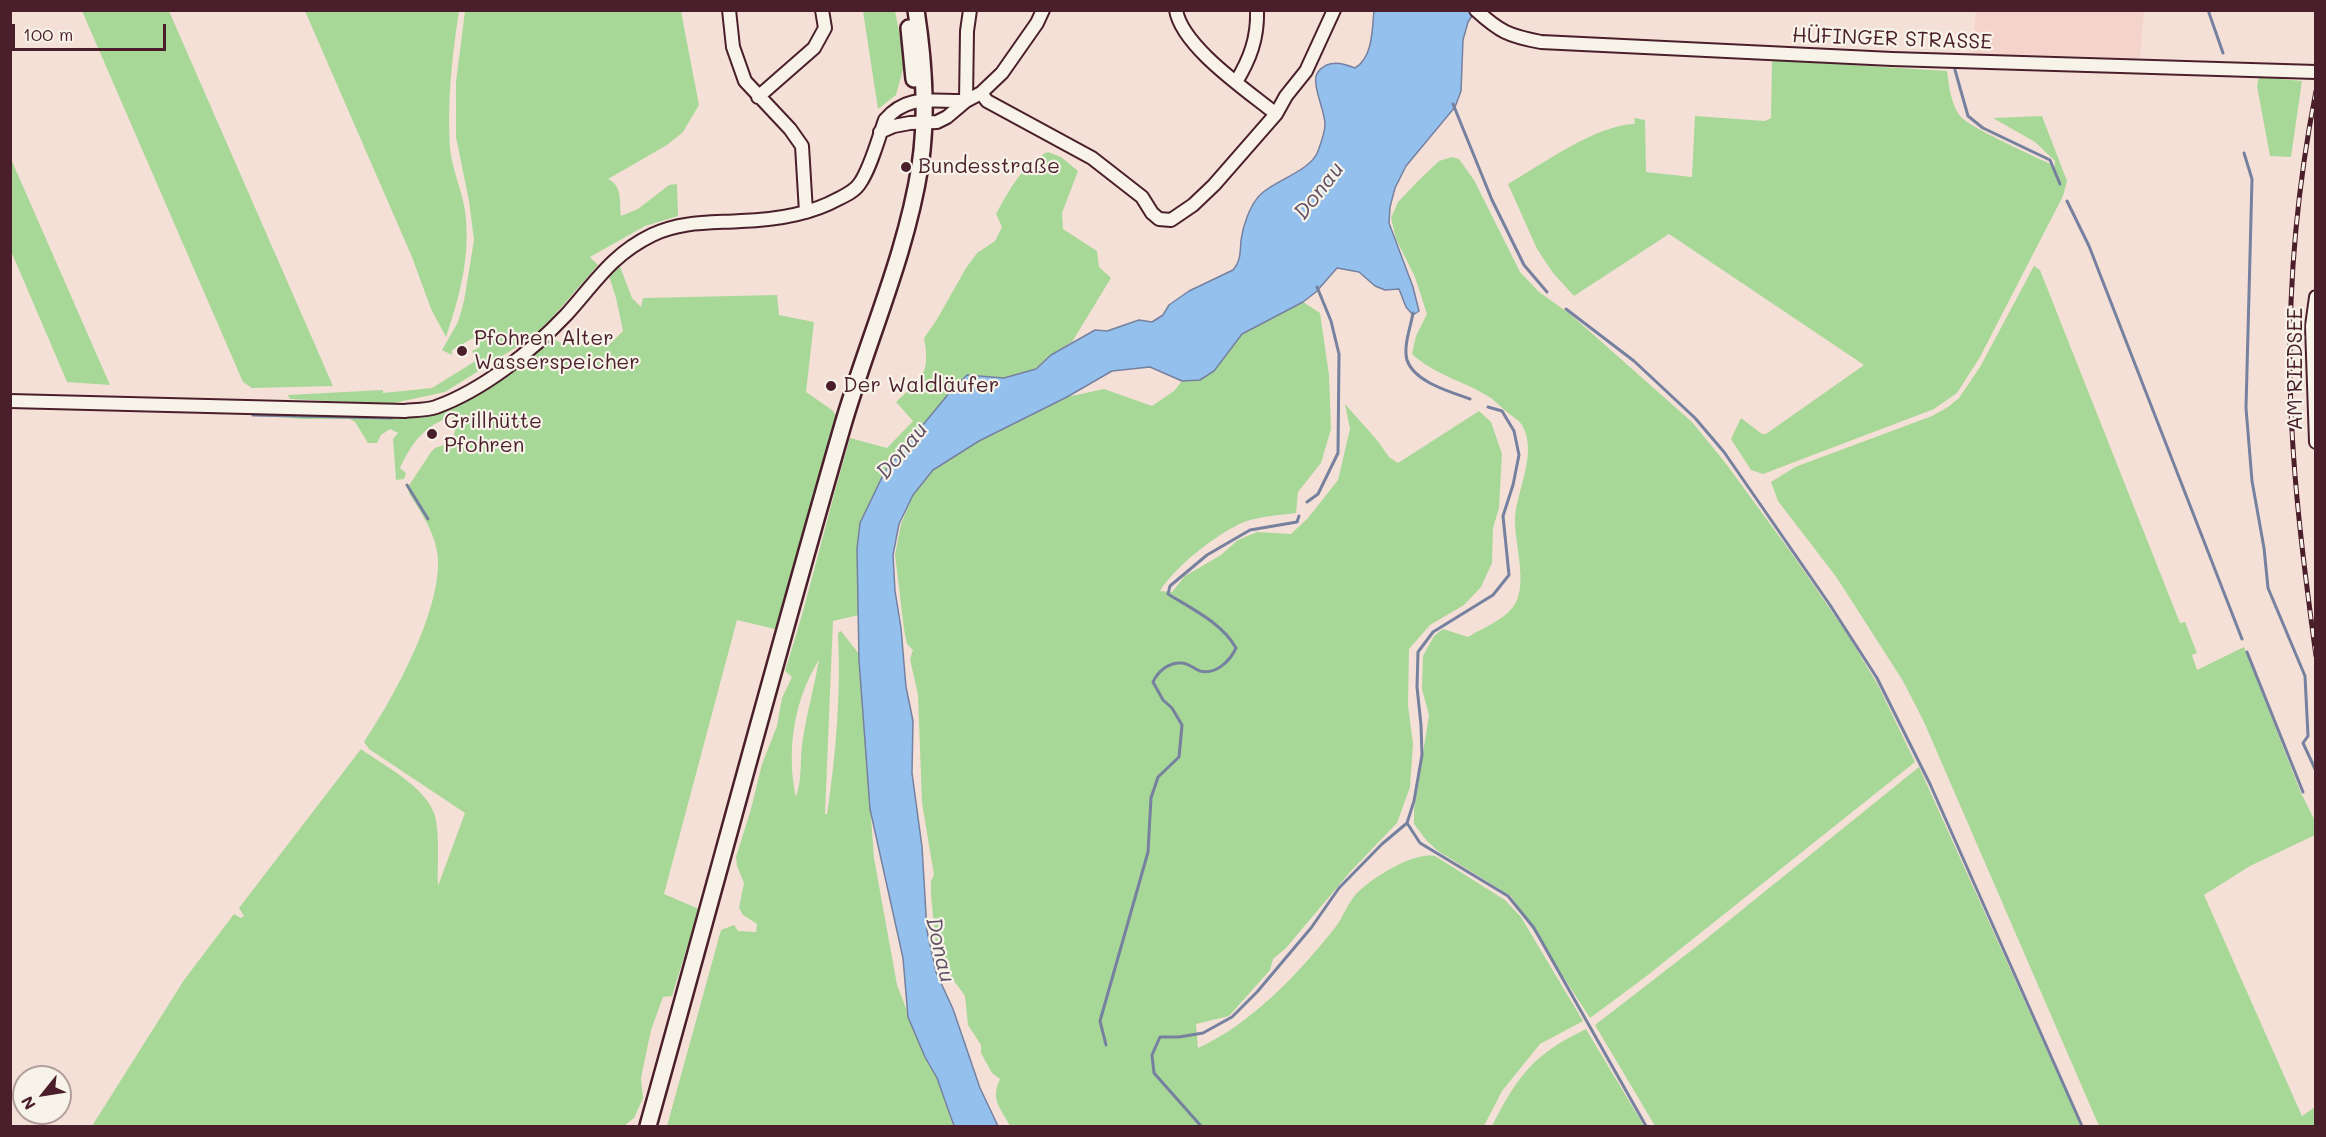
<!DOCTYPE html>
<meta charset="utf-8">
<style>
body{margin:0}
#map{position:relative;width:2326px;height:1137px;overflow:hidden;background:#f5e0d7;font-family:Mali,sans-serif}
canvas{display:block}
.frame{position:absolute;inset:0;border:12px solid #4a1f2b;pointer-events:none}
.north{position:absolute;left:12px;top:1065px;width:60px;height:60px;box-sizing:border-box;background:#f7f3e8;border:2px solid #b29e9c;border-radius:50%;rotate:240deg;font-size:16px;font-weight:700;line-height:24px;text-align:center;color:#4a1f2b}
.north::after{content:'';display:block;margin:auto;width:21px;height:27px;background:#4a1f2b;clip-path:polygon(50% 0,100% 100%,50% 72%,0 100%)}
.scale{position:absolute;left:12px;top:24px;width:154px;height:27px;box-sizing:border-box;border:3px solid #4a1f2b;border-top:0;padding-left:8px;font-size:18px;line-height:21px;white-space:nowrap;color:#4a1f2b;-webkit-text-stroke:4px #f7f3e8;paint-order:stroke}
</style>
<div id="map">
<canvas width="2326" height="1137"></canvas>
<div class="frame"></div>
<div class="north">N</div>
<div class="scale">100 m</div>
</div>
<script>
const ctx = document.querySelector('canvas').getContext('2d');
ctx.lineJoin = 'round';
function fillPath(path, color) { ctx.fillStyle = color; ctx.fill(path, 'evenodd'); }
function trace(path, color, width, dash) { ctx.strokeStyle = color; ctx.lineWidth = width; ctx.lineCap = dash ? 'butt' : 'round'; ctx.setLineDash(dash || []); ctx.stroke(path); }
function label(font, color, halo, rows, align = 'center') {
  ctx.font = font + ' Mali,sans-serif'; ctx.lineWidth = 4.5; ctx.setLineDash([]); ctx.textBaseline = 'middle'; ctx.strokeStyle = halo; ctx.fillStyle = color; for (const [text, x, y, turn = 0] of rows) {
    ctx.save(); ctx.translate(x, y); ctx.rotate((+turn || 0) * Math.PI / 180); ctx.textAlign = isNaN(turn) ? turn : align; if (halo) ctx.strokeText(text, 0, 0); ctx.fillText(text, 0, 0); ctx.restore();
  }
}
fillPath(new Path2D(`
 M1976,11H2144L2140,58L1972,53Z`), '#f4d3cb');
fillPath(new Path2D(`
 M82,11H169L333,386L252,388L243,382Z
 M305,11H459C452,56 447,102 450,148C452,169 462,190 465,211C471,254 460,296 446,337L431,309L412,257Z
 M465,11H681L699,105L683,132L667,145L608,179C623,186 619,201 621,216L638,209L669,185L677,184L678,216L645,226L590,257L598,265L551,319L531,338L445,392L389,404L290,399L288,395L383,390V393L432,388L477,360L472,351L480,347L473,338L452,350V355L442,350L458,322L464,301L474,240L469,201L456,137V82Z
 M863,11H895L905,62L896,95L878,109Z
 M1772,60L1947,71C1949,86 1951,104 1960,116C1970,128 2038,158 2055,166V161L2035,142L1993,118L2042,116L2067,181L2063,196L1980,357L1957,393L1934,409L1763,474L1751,470L1731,439L1741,418L1762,434H1766L1864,365L1669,234L1574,296L1553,273L1537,249L1508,184C1543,164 1595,125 1635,124L1634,118L1645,120L1646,172L1692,177L1695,116L1765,121L1771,118Z
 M2259,77L2302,81L2291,157L2270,156L2257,86Z
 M1048,152L1061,157L1078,171L1062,213L1063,229L1097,251L1099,267L1111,278L1072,342L1051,355L1036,369L1004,378L975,375L950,392L885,471L857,549L859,615L833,621L825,814H827C836,754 841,693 838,633L841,631L859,654L874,858L897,985L925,1057L937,1078L953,1126H667L721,930L734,925L738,931L756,932L757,924L743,915L739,908L744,883L737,866L736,857L751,809L762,764L777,726L782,698L792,677L785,671C810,594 827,515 850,438L887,448L913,421L896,402C921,378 931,375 924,338L936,321L966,268L977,253L995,241L1002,227L996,214C1008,192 1024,162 1048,152ZM819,660C814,688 806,716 802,745C800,763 802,780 796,797C786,752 794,699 819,660Z
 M1452,157L1459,159L1474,180L1520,272L1539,292L1570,314L1692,422L1724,461L1790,551L1846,632L1878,685L1915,762L1644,978L1590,1018L1511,896L1438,851L1427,841L1414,824V810L1429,715L1422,689L1423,656L1434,636L1443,629L1468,637C1484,627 1505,620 1515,604C1528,583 1514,542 1515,518C1517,489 1538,453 1522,425C1519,420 1513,417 1508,413C1502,408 1497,403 1491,398C1465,381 1436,376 1412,354L1416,336L1427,314L1415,277L1396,239L1391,218L1398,202L1419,180L1439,161Z
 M10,159H11L110,385L67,382L11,251Z
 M619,264L632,298L641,307L643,298L777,295L779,315L814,322L806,392L832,410L839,420L779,630L737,620L664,894L699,909L672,996L663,997L651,1030L641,1078L643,1098L634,1118L624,1126H92L184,980L234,914L241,918L244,916L239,908L361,749C384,766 427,787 435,816C440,836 437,865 438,886L465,813L369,749L364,742C393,699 446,603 437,551C433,529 420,511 409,493L408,487L431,452L435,448L452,442L455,431L452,417C425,424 411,444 400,468L406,473L404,479L396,480L393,439L398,433L390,429L381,435L377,443H368L355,422L350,419H302L253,415L260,410L434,411L549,337L563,344L608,346L623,331L616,298L609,276Z
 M2034,266L2040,270L2180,623L2185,622L2197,653L2192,655L2197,670L2244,647L2301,793L2315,821V835L2250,866L2204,895L2302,1116L2315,1107V1126H2099L1924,722L1903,681L1837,578L1778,501L1771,482L1795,467L1932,416L1948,407L1959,398L1980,367Z
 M1303,302L1320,313L1329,375L1331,429L1321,463L1298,492L1296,513C1281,515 1265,516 1250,520C1223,528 1174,567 1160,591L1172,592L1185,576L1221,555L1238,540L1257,532L1291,534L1308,518L1338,480L1350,429L1345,404L1377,440L1389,457L1398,463L1479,411L1491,422L1502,454L1499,508L1493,528L1492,563L1481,587L1464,605L1430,625L1409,649L1408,705L1413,744L1410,787L1397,823L1350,872L1286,948L1273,959L1270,970L1229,1016L1196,1024L1198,1048C1250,1025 1299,973 1334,929C1344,917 1347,902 1359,891C1376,876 1413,852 1435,856L1505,900L1521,917L1583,1021L1540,1044L1502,1091L1484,1126H1010C1001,1108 990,1101 1000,1079L992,1073L981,1053V1045L968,1025L965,996L944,967L936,944L931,895V881L934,875L922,803L918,695L910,659L913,650L907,644L904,629L895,555L901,524L913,495L933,470L979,441L1067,397L1104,389L1152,406L1174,391L1182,381C1223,378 1218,358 1241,335C1254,323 1287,310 1303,302Z
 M1919,767L2081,1126H1655L1595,1025L1701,943Z
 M1586,1029L1644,1126H1492C1518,1075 1534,1054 1586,1029Z`), '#a8d898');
const water = new Path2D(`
 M1374,11H1475L1468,22L1463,40L1461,91L1455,107L1406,166L1395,188L1390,207L1389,223L1413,287L1419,311L1413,315L1406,307L1399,289L1385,290L1375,286L1359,272L1337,268L1316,292L1303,302L1242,334L1214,371L1200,380L1182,381L1150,367L1112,371L1067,397L979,441L933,470L913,495L899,524L893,555L895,591L901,628L906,687L913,721L912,773L922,847L927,931L936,972L953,1009L980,1088L998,1126H954L937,1078L925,1057L908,1017L903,958L870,809L859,660L857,549L860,523L885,471L950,392L967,375L1004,378L1036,369L1051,355L1095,330L1107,331L1139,320L1152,322L1163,315L1169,305L1189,291L1233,270C1241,261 1240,252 1241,240C1243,226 1250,204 1261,194C1275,180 1311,171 1318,151C1321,143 1325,132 1325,124C1325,110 1310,82 1318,72C1328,59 1343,63 1355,68C1373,57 1372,30 1374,11Z`);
fillPath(water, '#93c0ed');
trace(water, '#76809f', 1.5);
trace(new Path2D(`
 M2208,10L2223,53
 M1955,70L1968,116L1983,128L2050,160L2060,184
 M1453,104L1492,200L1524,265L1547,292
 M2244,153L2252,179L2246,408L2252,481L2264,548L2268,588L2305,676L2308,736L2303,743L2316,771
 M2067,201L2089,246L2242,639
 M1566,309L1634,361L1695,418L1724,452L1830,605L1877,678L1930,784L2082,1126
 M1413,313C1411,326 1403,346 1407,360C1414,382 1451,392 1470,399
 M253,415L392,418
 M407,485L428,519
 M1307,502L1318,494L1338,453L1339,354L1331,321L1317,287
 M2247,652L2303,792
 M1407,823L1420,843L1508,896L1534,928L1646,1126
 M1106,1045L1100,1021L1148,852L1151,798L1158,777L1179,757L1182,725L1172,708L1163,700L1153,682C1158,671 1169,662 1182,663C1188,663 1194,669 1200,671C1216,675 1230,661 1236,648C1222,623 1192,609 1168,594L1170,586L1207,555L1250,530L1297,522L1299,516
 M1201,1126L1154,1073L1152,1055L1160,1037H1179L1203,1033L1232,1017L1257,992L1311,928L1339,888L1382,844L1407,823L1414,801L1422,755L1421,725L1417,687L1418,652L1433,632L1493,595L1509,575L1503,516L1513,485L1519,455L1514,431L1502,411L1488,407`), '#76809f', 3);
const minor = new Path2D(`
 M729,10L733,47L745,81L790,129L802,146L806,212
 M1176,10C1182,47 1248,91 1276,114
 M1476,10C1500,32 1509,36 1541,42L1892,59L2316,72
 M1236,82C1250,59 1258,38 1257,10
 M981,93L987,101L1092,158L1142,197L1152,213L1159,219L1171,220L1193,205L1214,185L1276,114L1286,96L1306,71L1334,10
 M758,97L814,48L825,28L822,10
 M966,101L967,31L970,10
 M880,132L894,126L910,123L937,122L947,117L966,101L981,93L1002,73L1037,23L1043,10
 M2316,297L2312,326L2316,442
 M10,401L405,411C415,410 427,410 436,407C483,390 532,351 566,315C595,283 611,255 652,235C681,221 710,223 741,221C773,220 809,215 838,199C846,195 855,191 860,183C871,167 878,139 885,120C908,93 934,102 966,101`);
const major = new Path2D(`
 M909,28L914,79
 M648,1126C713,894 775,660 842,428C867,341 906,256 920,166C928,114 924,62 916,10`);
trace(minor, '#4a1f2b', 16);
trace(major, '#4a1f2b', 20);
trace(minor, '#f7f3e8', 12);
trace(major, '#f7f3e8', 15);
const rail = new Path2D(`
 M2316,91C2298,183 2289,277 2290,371C2291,466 2303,561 2316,656`);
trace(rail, '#4a1f2b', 5);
trace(rail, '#f7f3e8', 3, [9]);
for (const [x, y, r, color] of [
 [906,167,6,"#4a1f2b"],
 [462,351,6,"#4a1f2b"],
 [831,386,6,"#4a1f2b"],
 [432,434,6,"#4a1f2b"]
]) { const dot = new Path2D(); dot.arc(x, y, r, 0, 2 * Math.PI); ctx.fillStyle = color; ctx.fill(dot); trace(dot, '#f7f3e8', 2); }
label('21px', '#4a1f2b', '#f7f3e8', [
 ["HÜFINGER STRASSE",1892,39,2],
 ["AM RIEDSEE",2296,369,-90]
]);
label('21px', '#4a1f2b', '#f7f3e8', [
 ["Bundesstraße",918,167],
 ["Pfohren Alter",474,339],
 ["Wasserspeicher",474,363],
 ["Der Waldläufer",843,386],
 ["Grillhütte",444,422],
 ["Pfohren",444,446]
], 'left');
label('italic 22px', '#604f65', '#f7f3e8', [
 ["Donau",1319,191,-52],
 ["Donau",902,451,-50],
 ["Donau",940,950,77]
]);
</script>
